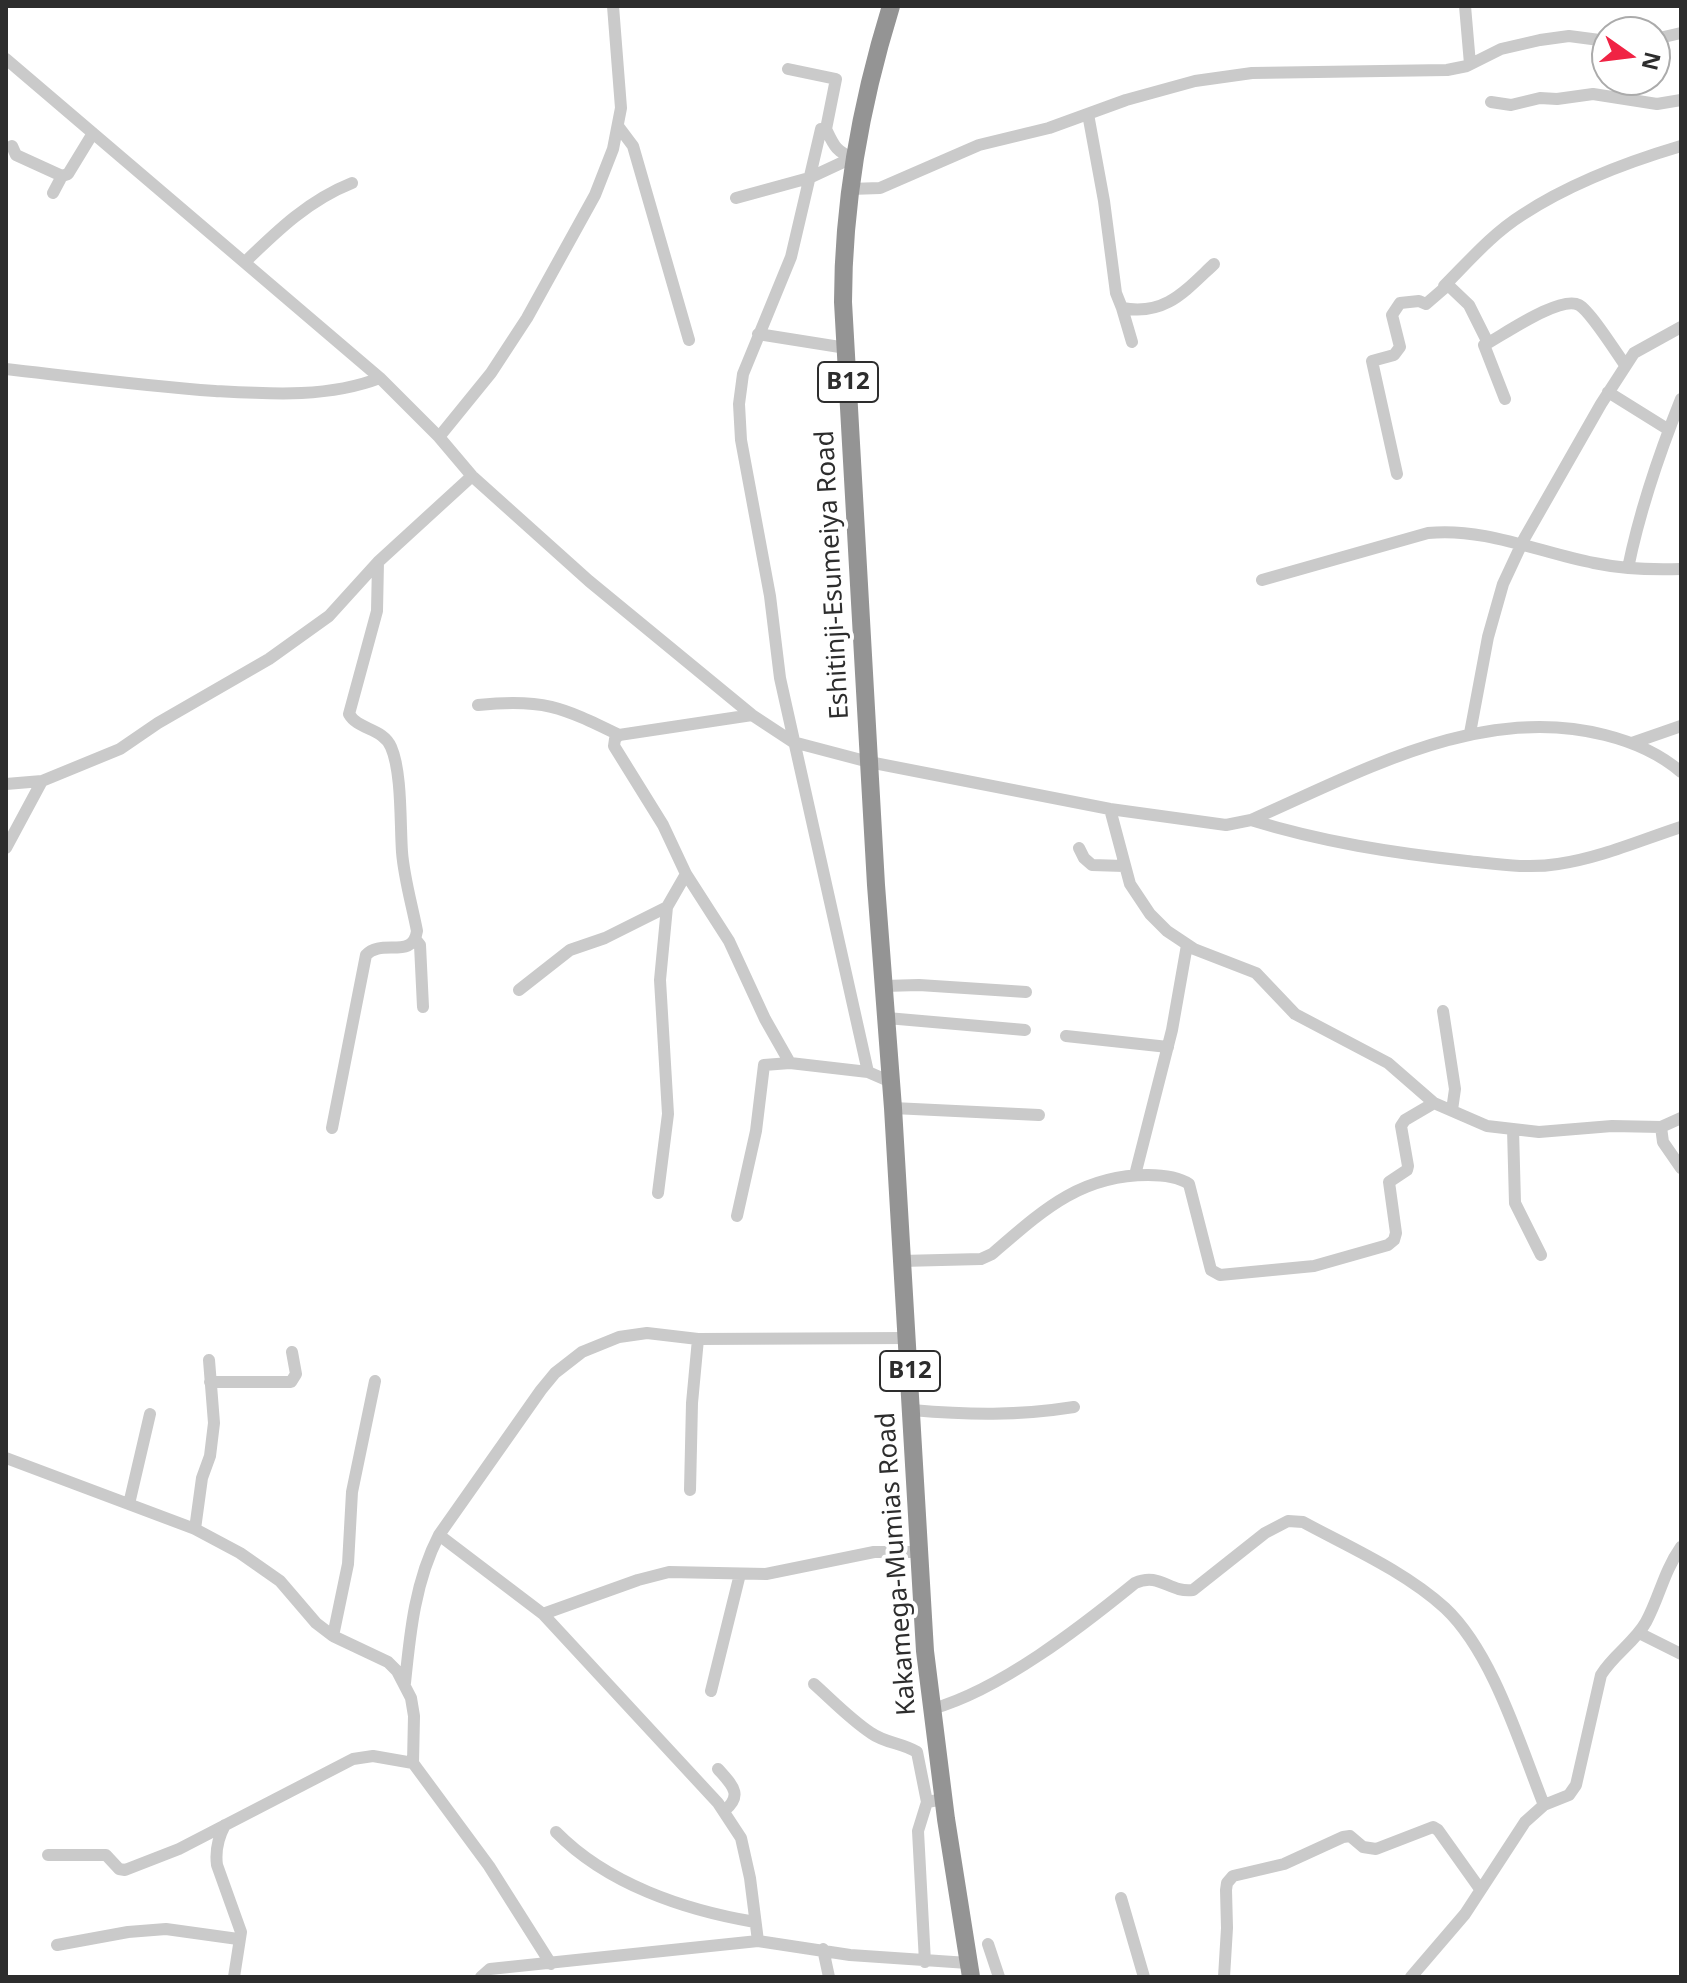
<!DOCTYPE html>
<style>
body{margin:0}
#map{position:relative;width:1687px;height:1983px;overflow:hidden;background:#fff;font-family:"Noto Sans",sans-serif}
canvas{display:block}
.frame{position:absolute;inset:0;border:8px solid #2d2d2d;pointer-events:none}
.north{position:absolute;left:1591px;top:16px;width:80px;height:80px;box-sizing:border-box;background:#fff;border:2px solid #ababab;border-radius:50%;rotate:104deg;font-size:22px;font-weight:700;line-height:32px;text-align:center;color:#2d2d2d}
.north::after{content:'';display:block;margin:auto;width:28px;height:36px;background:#f02344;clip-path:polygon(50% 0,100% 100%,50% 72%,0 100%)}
</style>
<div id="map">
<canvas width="1687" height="1983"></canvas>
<div class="frame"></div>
<div class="north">N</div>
</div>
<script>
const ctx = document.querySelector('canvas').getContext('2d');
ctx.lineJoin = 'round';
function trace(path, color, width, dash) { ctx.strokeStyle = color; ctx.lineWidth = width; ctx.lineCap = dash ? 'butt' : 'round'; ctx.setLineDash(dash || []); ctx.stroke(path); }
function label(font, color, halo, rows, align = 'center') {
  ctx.font = font + ' "Noto Sans",sans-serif'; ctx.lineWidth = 8; ctx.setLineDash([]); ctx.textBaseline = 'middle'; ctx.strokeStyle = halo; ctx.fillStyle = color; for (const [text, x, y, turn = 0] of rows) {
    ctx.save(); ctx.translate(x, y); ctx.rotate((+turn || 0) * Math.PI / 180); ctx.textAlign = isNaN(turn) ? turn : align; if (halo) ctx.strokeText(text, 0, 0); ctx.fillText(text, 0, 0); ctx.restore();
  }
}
trace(new Path2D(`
 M1465,6L1470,64
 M1655,39L1681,33
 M6,59L380,378L439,437L472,476L589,581L752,715L793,742L869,762L1110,809L1226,825L1251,820C1361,772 1481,703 1605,735C1633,742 1659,753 1681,772
 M788,69L836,79L826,129
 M1491,102L1511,105L1540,98L1557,99L1593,94L1657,104L1681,100
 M1088,114L1104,201L1116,293L1122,308C1165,316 1184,292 1214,264
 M618,126L633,146L689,340
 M12,146L16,155L62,176
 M854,157C837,154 833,144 826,129H821L791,257L743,374L739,404L741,440L770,596L780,678L868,1072L891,1082
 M850,189L880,188L979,145L1049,128L1126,100L1195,81L1252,73L1447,70L1467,66L1501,49L1540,40L1569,36L1607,41
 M53,193L62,176L68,174L93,133
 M736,198L809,178L854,157
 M245,262C278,230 309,200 352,183
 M1444,286C1469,261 1492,234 1522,215C1569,184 1627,162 1681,146
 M1122,308L1132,342
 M758,334L846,348
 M1488,343C1506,333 1561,295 1579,305C1590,311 1616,352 1625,365
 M6,369C76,377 145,386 215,391C270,394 328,398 380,378
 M1608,392L1669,430
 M439,437L491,373L527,318L595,195L613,149L621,108L613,6
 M1397,474L1372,361L1394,355L1400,347L1392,315L1400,303L1419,301L1426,304L1448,285L1469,305L1488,343L1484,345L1505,399
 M1628,568C1640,509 1659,454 1681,399
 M1262,580L1428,533C1484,527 1541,553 1594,563C1623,569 1652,570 1681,569
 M478,705C542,698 562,707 619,735
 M1470,733L1488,637L1503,584L1524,539L1601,404L1634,353L1681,327
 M1632,743L1681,726
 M6,784L42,781L120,749L158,723L269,659L329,616L378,562L472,476
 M1110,809L1130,884L1150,914L1167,931L1194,949L1256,973L1295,1014L1388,1063L1434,1103L1487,1126L1539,1132L1612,1126L1661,1127L1663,1142L1681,1168
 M1251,820C1322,842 1393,853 1467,861C1497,864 1528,869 1558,864C1600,858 1641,840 1681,827
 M6,848L42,781
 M1079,848L1084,858L1092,865L1124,866
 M416,940L420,945L423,1007
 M884,986L919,985L1026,992
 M519,990L570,950L605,938L667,907
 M1443,1011L1455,1089L1452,1110
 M887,1018L1025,1030
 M1066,1036L1168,1047
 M790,1063L868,1072
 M893,1108L1039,1115
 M1661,1127L1681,1118
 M332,1128L366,955C381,938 413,960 417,931C412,905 404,878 402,852C400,823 402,772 391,747C383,728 358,730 349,714L377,611L378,562
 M1513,1129L1515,1203L1541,1255
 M1135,1175L1172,1030L1187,945
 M658,1193L668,1114L660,980L667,907L686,874
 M737,1216L756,1131L764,1065L790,1063L765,1019L729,941L686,874L663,825L614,746L615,739L619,735L752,715
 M901,1261L981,1259L992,1254C1041,1212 1079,1175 1148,1175C1162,1175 1177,1176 1189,1184L1211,1270L1220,1275L1314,1266L1388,1245L1394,1240L1396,1233L1389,1182L1407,1170L1408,1166L1401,1126L1405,1120L1434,1103
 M210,1382H291L296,1374L292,1352
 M912,1410C969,1415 1017,1416 1074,1407
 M6,1458L195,1529L240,1553L280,1581L316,1623L333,1636L388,1662L397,1671L411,1698L414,1716L413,1763L489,1866L551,1964
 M690,1490L692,1403L698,1339
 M129,1504L150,1414
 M195,1529L202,1478L210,1456L214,1423L209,1360
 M439,1535L543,1614L718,1803L741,1838L750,1878L758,1941
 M543,1614L638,1580L669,1572L766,1574L874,1552H920
 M1639,1633L1681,1654
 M333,1636L348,1564L352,1492L375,1381
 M405,1683C410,1633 415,1581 439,1535L541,1390L555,1373L582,1352L619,1337L647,1333L698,1339L908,1338
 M814,1684C832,1700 850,1719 871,1733C885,1743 902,1743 917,1752L927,1802
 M711,1691L740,1574
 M932,1709C1000,1690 1081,1627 1135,1583C1160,1572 1169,1593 1193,1590L1265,1533L1288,1521L1303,1522C1351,1548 1404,1571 1445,1608C1493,1653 1520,1745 1544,1805
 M718,1769C732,1785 744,1795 724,1811
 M225,1825C218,1838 215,1850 217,1865L241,1932L234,1977
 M556,1832C607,1884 684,1910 755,1922
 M48,1855H106L119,1869L125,1870L179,1849L353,1759L373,1756L413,1763
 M1121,1898L1144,1977
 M988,1944L999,1977
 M57,1945L128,1932L166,1929L238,1939
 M823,1949L829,1977
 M925,1962L918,1831L927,1802L944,1799
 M481,1977L490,1969L758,1941L850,1955L968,1963
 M1224,1977L1227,1928L1226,1890L1227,1883L1233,1876L1284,1864L1343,1837L1350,1836L1363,1847L1376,1849L1433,1827L1438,1830L1480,1889
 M1411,1977L1465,1914L1525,1822L1544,1805L1569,1795L1576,1785L1601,1675C1613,1655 1635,1642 1646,1622C1660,1596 1663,1573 1681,1547`), '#cacaca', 12);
trace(new Path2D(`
 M891,6C861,103 843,200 843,302L876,885L893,1108L925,1651L946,1819L971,1977`), '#949494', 18);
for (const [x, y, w] of [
 [848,382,60],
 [910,1371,60]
]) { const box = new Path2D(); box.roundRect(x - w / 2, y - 20, w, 40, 6); ctx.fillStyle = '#fff'; ctx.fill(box); trace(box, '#2d2d2d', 2); }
label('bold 24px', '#2d2d2d', null, [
 ["B12",848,382],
 ["B12",910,1371]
]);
label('26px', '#2d2d2d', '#fff', [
 ["Eshitinji-Esumeiya Road",833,575,-93],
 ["Kakamega-Mumias Road",897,1564,-94]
]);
</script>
